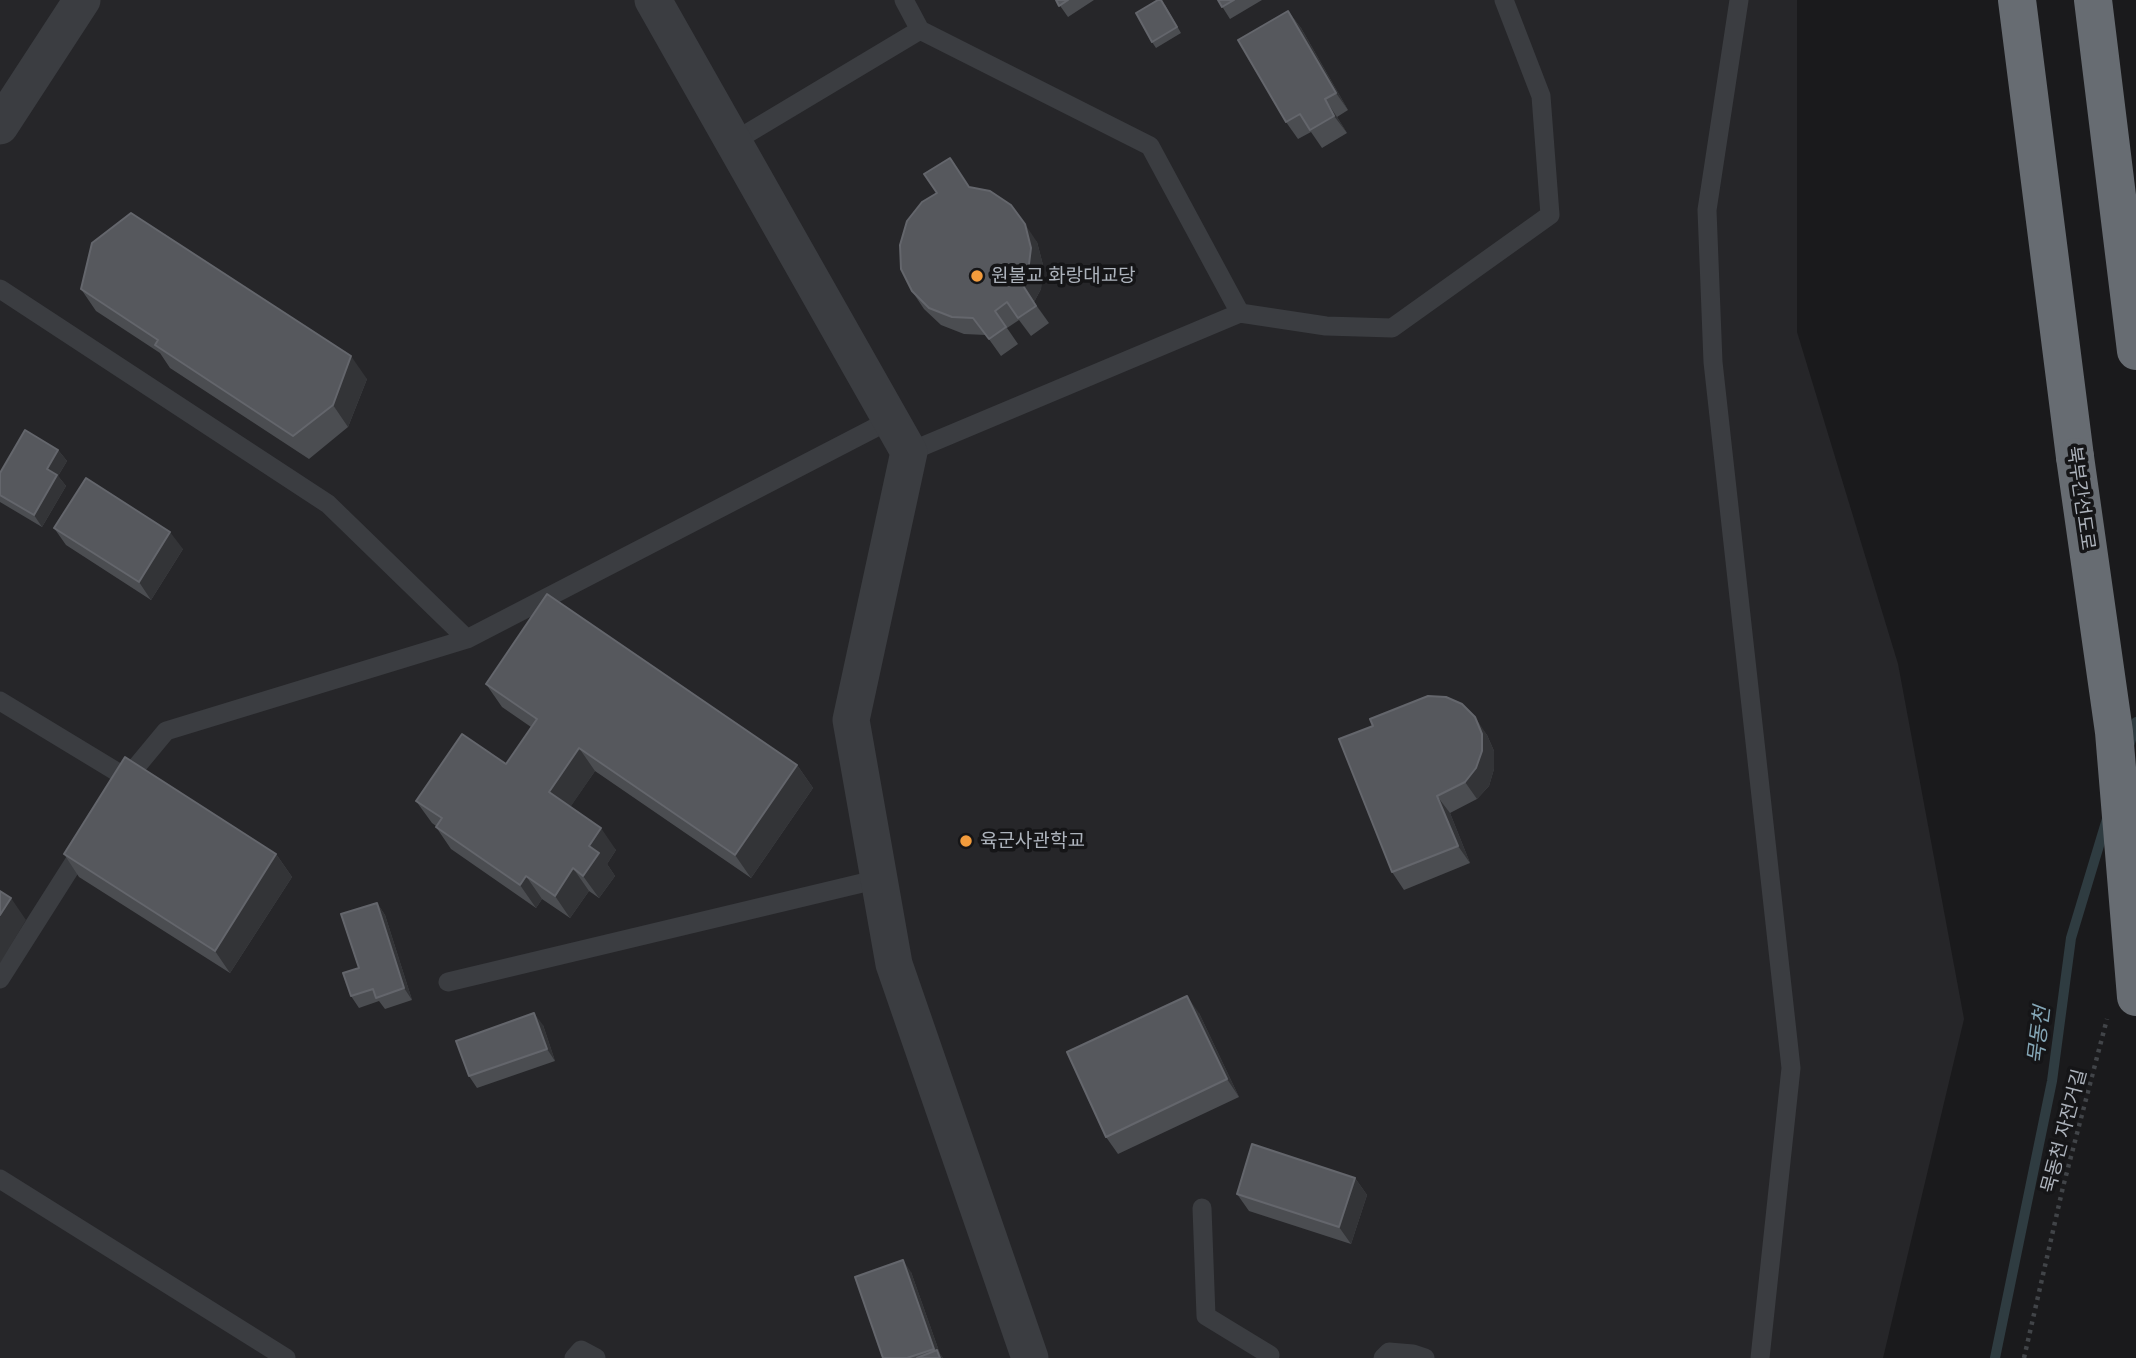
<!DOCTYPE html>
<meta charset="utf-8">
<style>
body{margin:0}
canvas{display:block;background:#1a1a1c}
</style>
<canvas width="2136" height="1358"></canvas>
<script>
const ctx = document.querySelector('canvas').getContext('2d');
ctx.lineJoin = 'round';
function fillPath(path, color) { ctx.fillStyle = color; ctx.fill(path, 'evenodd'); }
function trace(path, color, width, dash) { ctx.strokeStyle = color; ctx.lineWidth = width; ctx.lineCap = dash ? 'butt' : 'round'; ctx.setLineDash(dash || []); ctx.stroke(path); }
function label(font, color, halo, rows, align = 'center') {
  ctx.font = font + ' Lato,"Noto Sans KR",sans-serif'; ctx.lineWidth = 7; ctx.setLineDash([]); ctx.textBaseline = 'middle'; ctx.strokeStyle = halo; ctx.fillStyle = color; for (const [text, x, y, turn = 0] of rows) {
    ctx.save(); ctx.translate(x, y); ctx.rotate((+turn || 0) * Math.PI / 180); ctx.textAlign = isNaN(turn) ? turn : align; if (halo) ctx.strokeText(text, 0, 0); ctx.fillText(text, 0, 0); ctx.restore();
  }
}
fillPath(new Path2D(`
 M0,0H1797V332L1898,664L1964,1019L1883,1358H0Z`), '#262629');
trace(new Path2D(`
 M2130,743L2136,722
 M1995,1358L2052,1081L2071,938L2107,819`), '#2f3c41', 10);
trace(new Path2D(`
 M2024,1358L2063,1187L2107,1019`), '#414448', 4.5, [3.5, 5]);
trace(new Path2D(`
 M1739,0L1707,210L1713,362L1791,1068L1760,1358
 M920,30L1150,146L1240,313
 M733,142L920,30L904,0
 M0,289L328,504L467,639
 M909,452L1240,313L1326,326L1392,328L1550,215L1541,96L1504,0
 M0,701L127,778L121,788
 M127,778L166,731L467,639L890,420
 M0,979L85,845
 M448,982L879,879
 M0,1179L286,1358
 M1202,1208L1206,1316L1270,1355L1269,1358
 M574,1358L581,1350L596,1358
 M1383,1358L1389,1352L1413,1354L1425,1358`), '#3b3d41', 19);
trace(new Path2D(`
 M653,0L909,452L851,720L894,964L1030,1358
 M0,126L82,0`), '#3b3d41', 37);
trace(new Path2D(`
 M2017,0L2075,457
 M2093,0L2136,351`), '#676c72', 38);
trace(new Path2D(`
 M2075,457L2114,732L2136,997`), '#676c72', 38);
fillPath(new Path2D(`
 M1056,0H1094L1068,17Z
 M1218,0H1262L1230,19Z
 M1165,5L1181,33L1156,48L1152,42Z
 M1288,11L1301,28L1348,110L1337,117L1347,133L1322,148L1311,132L1298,139L1286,122Z
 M970,187L1037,242L1043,265L1041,289L1034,302L1049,323L1031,336L1019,320L1007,328L1018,344L1001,356L986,335L964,334L941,325L924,309L912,291L937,193Z
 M81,289L367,379L348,427L309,459L170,368L160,353L96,311Z
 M58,450L67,461L58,476L66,486L42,527L0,502V473Z
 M54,528L183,549L151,600L66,545Z
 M486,684L797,765L813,788L751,878L595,771L570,807L616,850L607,864L615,876L599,898L589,891L570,918L542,899L536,908L451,849L436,827V826L432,823L416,801L506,764L531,727L502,707Z
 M1462,704L1487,735L1494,751V769L1489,786L1477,799L1450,813L1470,863L1404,890L1392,872Z
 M64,854H276L292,877L230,973L79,877Z
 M377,903L385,915L412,1000L385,1009L379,1001L359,1008L351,996Z
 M1199,1013L1239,1097L1118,1154L1106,1137Z
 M543,1025L555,1061L477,1088L469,1076Z
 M1355,1178L1367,1195L1351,1244L1249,1211L1237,1194Z
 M911,1272L940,1354L943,1358H883Z`), '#4b4d51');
fillPath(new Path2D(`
 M1288,11L1301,28L1348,110L1336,93Z
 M1325,99L1337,117L1347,133L1334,116Z
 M1025,224L1037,242L1043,265L1041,289L1034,302L1049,323L1022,284Z
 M351,356L367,379L348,427L333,405Z
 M58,450L67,461L58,476L66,486L42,527L34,515L47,469Z
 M170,532L183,549L151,600L139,582Z
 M1475,717L1487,735L1494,751V769L1489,786L1477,799L1465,782Z
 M579,748L595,771L565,815L549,792Z
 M797,765L813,788L751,878L735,855Z
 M1437,796L1450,813L1470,863L1458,846Z
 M601,828L616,850L607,864L615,876L599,898L583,876L589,846Z
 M276,854L292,877L230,973L215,951Z
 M573,868L589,891L570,918L555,896Z
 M526,876L542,899L536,908L520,885Z
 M11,898L26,920L0,963V915Z
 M377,903L385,915L412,1000L404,988Z
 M1187,996L1199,1013L1239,1097L1227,1079Z
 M534,1013L543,1025L555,1061L547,1049Z
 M1355,1178L1367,1195L1351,1244L1339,1227Z
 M903,1260L911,1272L940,1354L943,1358H940L934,1349Z`), '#333437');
const building = new Path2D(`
 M1056,0H1068L1059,6Z
 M1158,0H1161L1177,27L1152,42L1136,13Z
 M1218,0H1234L1222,7Z
 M1288,11L1336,93L1325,99L1334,116L1310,130L1300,114L1286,122L1238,40Z
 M950,158L969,187L990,191L1011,205L1025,224L1031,248L1028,272L1022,284L1036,306L1018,318L1007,302L995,311L1006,327L989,339L973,318L952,317L929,308L912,291L901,269L900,245L907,221L922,202L937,193L924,174Z
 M131,213L351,356L333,405L293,436L155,345L158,340L81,289L92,243Z
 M25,430L58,450L47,469L57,475L34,515L0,495V473Z
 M86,478L170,532L139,582L54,528Z
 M547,594L797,765L735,855L579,748L549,792L601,828L589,846L599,853L583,876L573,868L555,896L526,876L520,885L436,827L442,818L416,801L462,734L506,764L537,719L486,684Z
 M1428,696L1446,697L1462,704L1475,717L1482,734V751L1476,768L1465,782L1437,796L1458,846L1392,872L1339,739L1373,726L1370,719Z
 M125,757L276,854L215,951L64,854Z
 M0,891L11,898L0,915Z
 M377,903L404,988L376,998L373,989L351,996L343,973L359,968L341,914Z
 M1187,996L1227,1079L1106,1137L1067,1052Z
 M534,1013L547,1049L469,1076L456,1041Z
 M1252,1144L1355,1178L1339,1227L1237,1194Z
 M903,1260L934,1349L907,1358H883L855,1277Z
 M937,1350L940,1358H917Z`);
fillPath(building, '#56585d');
trace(building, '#64666c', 2);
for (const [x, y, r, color] of [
 [977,276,7,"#f29b3c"],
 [966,841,7,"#f29b3c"]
]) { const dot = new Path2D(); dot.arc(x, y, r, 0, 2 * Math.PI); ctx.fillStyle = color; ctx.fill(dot); trace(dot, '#151517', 2.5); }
label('19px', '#adb3bc', '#151517', [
 ["원불교 화랑대교당",991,276],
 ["육군사관학교",980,841]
], 'left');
label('19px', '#adb3bc', '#151517', [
 ["북부간선도로",2081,498,82],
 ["묵동천 자전거길",2064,1131,-75]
]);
label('italic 21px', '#84a6b6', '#151517', [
 ["묵동천",2039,1035,-83]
]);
</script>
